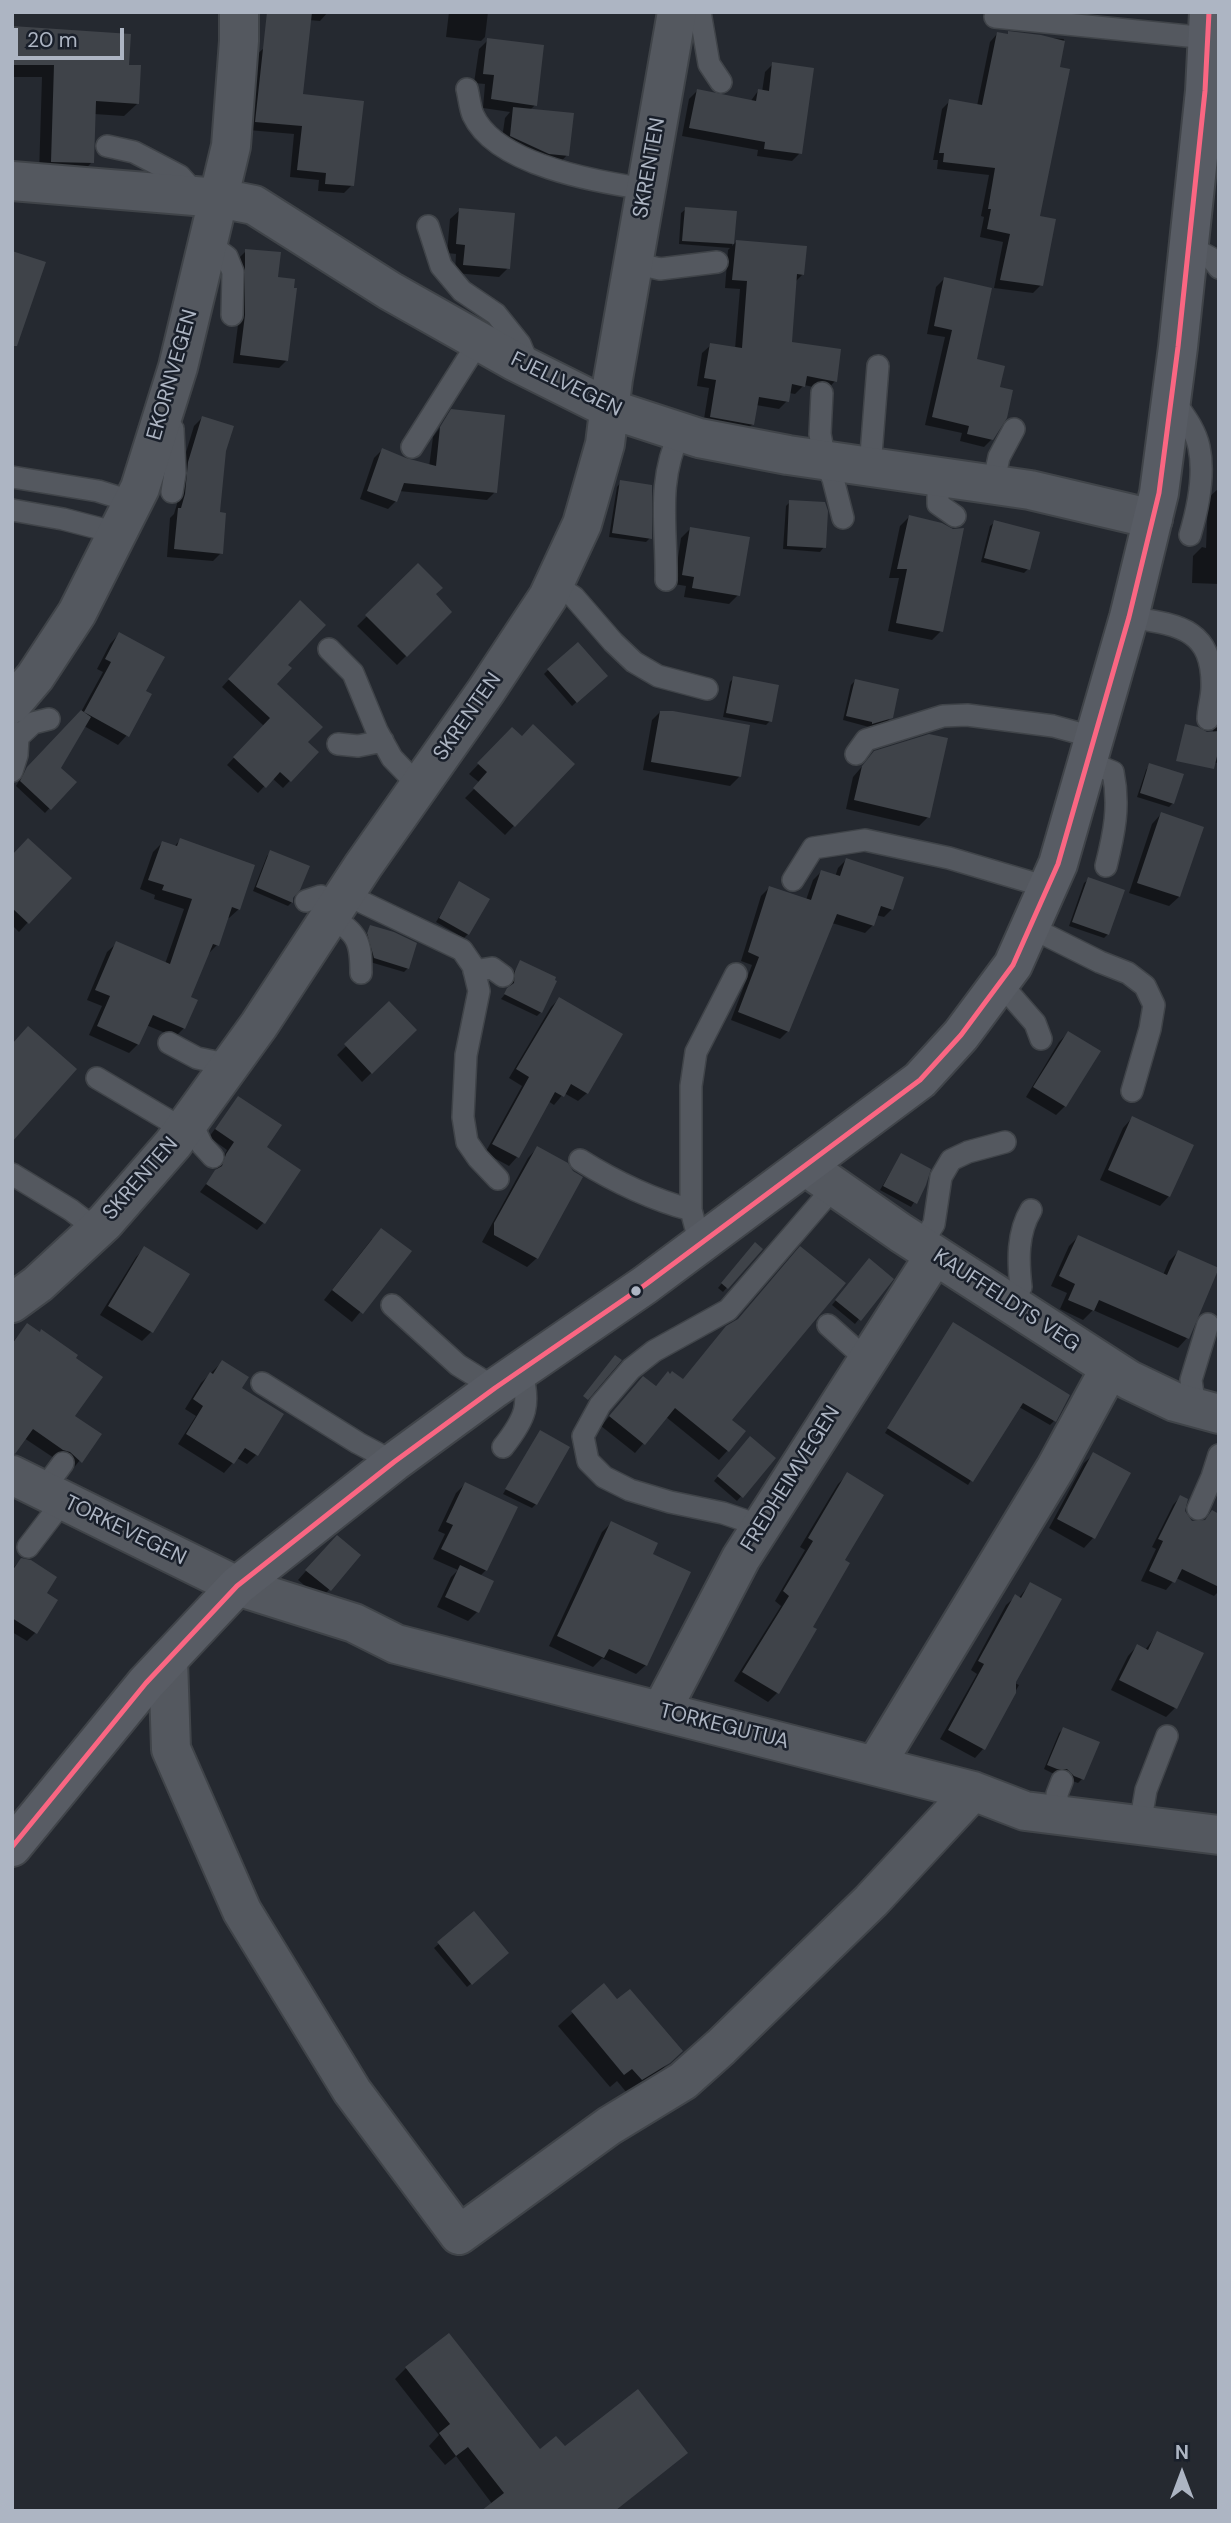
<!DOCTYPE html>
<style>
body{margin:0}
#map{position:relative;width:1231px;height:2523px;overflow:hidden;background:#252930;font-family:"DM Sans",sans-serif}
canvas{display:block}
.frame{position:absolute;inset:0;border:14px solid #adb5c3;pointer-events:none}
.north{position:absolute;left:1147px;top:2439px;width:70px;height:70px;-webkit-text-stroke:5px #191f2a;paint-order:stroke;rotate:0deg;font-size:19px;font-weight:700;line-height:28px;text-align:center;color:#adb5c3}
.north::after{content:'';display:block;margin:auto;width:24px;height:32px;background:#adb5c3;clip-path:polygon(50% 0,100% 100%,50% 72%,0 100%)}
.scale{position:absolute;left:14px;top:28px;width:110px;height:32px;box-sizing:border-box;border:4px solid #adb5c3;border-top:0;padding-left:9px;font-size:21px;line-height:24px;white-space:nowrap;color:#adb5c3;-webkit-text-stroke:5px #191f2a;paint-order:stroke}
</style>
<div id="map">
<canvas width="1231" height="2523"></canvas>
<div class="frame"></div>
<div class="north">N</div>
<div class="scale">20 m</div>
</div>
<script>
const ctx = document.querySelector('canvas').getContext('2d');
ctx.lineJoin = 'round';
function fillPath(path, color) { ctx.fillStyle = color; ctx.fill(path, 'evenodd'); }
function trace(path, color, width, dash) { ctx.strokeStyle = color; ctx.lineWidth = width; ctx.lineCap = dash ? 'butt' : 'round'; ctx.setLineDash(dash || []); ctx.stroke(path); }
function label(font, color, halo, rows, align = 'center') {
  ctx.font = font + ' "DM Sans",sans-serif'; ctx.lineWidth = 5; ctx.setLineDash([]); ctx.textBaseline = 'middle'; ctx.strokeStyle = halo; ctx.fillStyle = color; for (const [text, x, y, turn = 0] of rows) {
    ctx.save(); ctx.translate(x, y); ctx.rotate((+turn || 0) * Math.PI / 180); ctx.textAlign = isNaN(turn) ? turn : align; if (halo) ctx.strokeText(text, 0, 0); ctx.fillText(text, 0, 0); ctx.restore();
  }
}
fillPath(new Path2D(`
 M276,12H328L320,21L309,20L301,96L352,185L344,193L318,191L319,180L290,177L294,134L248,130L255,56L264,48Z
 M449,12H488L485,37L481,41L446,37Z
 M12,27L127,66L137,104L124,116L94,114L92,162L80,175L39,174L42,77H12Z
 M997,34L1064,39L1058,69L1038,217L1041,285L1033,293L994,288L1003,242L980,237L984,217L981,216L989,175L937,169L938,160H933L942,109L950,101L977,106L990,42Z
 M488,40L535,105L530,110L567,155L558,165L501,145L505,118L510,112L483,108L485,84L474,83L479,49Z
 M773,64L800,153L792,161L757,156L758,150L682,136L689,99L697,91L750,102L758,91L762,92L765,72Z
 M686,209L735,213L732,246L736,242L803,274L795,282L790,344L835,381L827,390L804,385L795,394L789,393L787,401L779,409L756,405L753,424L744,432L703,425L709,388L697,386L702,353L711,345L735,349L740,289L725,288L728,250L730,248L679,244L681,213Z
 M460,210L508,268L499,277L455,273L456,254L447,253L450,219Z
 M246,251L276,279L287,360L279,368L233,363L238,325V259Z
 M944,279L992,439L984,447L960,441L962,433L925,425L945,337L927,334L936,287Z
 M452,411L495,492L487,500L399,491L396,501L388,509L360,499L374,458L382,450L429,467L433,437Z
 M202,418L224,451L219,514L221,553L213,561L167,557L170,518L174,514L177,504L180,472L194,426Z
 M621,482L650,538L646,542L609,537L617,487Z
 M1219,483V584L1192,583L1193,556L1202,547L1206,548L1208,498L1218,489Z
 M790,502L824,547L820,552L783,549L786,506Z
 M909,517L941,631L932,640L888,631L899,578H889L900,526Z
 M995,522L1028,569L1024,573L981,562L990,526Z
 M691,528L738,595L729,604L684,597L686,586L674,584L681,538Z
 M418,566L433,595L450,612L397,665L357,626Z
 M293,609L285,665L275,684L306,742L317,752L283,788L272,778L258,793L227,765L264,726L222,687Z
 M119,634L144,692L127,735L118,745L84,726L59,768L74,782L45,813L16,786L23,774L81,712L103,672L97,669L110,644Z
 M548,670L601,680L572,706L544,674Z
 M734,678L770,721L766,725L723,717L730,682Z
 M855,681L891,717L887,722L869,727L843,720L851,685Z
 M1219,705V763L1206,762Z
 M661,711L748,726L739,777L730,786L643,770L652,720Z
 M512,729L521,738L573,764L505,835L465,798L480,783L469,774Z
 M865,763L928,817L919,826L846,809L853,777Z
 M1150,765L1173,803L1169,807L1137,797L1146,770Z
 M1161,814L1179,897L1169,906L1129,893L1152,824Z
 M180,840L239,909L229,918L227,917L217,945L208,954L188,998L184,1028L175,1037L146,1025L138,1044L129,1053L89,1035L102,1006L87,1000L107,952L117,943L165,964L184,909L154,899L155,895L140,889L153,852L162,843L174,847Z
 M271,852L292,897V902L288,906L253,891L267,856Z
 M12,856L28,922L19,932L12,925Z
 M846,860L892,909L884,917L876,915L873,925L865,933L832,923L788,1031L780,1039L731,1020L752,965L741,961L761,896L769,888L806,900L813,880L821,872L835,877L838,868Z
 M1089,879L1108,934L1104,938L1069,926L1084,883Z
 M460,883L468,934L464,938L436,922Z
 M370,927L408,968L404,972L370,962L364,938Z
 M521,962L541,1012L537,1016L501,999L510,988L511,976Z
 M559,999L587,1093L578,1101L564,1093L554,1105L548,1101L517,1157L509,1166L485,1153L522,1086L509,1078L551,1007Z
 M389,1004L415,1030L362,1082L337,1055Z
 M1068,1033L1065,1106L1056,1115L1026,1097L1059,1042Z
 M238,1098L265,1148L264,1222L257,1230L200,1192L216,1171L227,1150L209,1137Z
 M1132,1118L1169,1196L1160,1206L1100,1180L1123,1128Z
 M537,1148V1258L527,1267L482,1242L528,1158Z
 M901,1155L925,1185L911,1207L880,1190Z
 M1078,1237L1163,1275L1169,1261L1178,1252L1218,1270L1187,1338L1178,1348L1093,1310L1083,1320L1060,1309L1067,1293L1051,1286L1069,1246Z
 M372,1239L410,1251L352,1322L324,1300Z
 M145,1248L187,1275L151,1332L142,1341L100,1315L136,1257Z
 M751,1248L761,1249L723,1292L718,1288Z
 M865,1265L891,1279L855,1324L832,1305Z
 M953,1324L1054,1421L1050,1425L1019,1407L968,1485L885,1433Z
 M27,1325L73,1416L100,1435L72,1470L62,1460L54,1458L24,1438L12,1366V1343Z
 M222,1362L240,1388L256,1455L247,1464L237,1458L224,1473L178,1444L196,1416L185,1409L201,1383Z
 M668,1374L728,1450L719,1460L666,1417L635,1453L601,1426L634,1388L655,1387Z
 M540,1432L536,1504L532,1508L503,1494Z
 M746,1442L774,1458L737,1501L714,1481Z
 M1094,1454L1129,1474L1093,1538L1084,1548L1049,1528L1084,1463Z
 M847,1475L842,1560L777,1693L768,1702L734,1681L781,1606L775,1601L805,1550L800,1547L838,1484Z
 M465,1484L486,1570L480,1576L492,1582L477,1612L468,1621L437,1607L451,1577L458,1570L433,1559L445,1534L438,1531L456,1493Z
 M1180,1497L1183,1512L1191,1522H1203L1212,1513L1219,1516V1591L1214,1596L1176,1578L1166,1590L1141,1581L1156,1549L1152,1547L1173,1505Z
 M611,1523L651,1555L646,1665L636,1674L602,1658L593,1667L549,1646L602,1532Z
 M328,1546L359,1555L321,1599L298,1580Z
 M21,1560L45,1594L35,1633L27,1641L12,1632V1569Z
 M1030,1584L1013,1682L1019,1685L983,1749L975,1758L940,1739L977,1674L971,1670L1006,1605L1015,1597L1018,1599Z
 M1158,1633L1175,1708L1166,1717L1111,1690L1128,1656L1137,1646L1145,1650Z
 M1063,1729L1082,1779L1078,1783L1070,1780L1063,1773H1052L1044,1769L1059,1733Z
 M474,1914L503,1957L467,1987L434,1948Z
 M603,1986L617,2002L681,2051L654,2077L627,2093L617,2081L610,2087L558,2026Z
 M406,2368L540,2451L565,2448L686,2453L615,2511L493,2505L456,2456L445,2465L429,2446L439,2435L395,2379Z`), '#0007');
fillPath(new Path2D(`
 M267,12H312L303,94L364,101L354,186L325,184L326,173L297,170L302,126L255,122Z
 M12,26L131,34L129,65H141L139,104L96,101L94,163L51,162L54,65H12Z
 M1008,31L1041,35L1065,41L1060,67L1070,69L1040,216L1056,219L1043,286L1000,280L1010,234L987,229L991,209H988L995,168L943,162L944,153H939L949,99L982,105L997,32L1008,34Z
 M487,38L544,45L537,106L491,99L494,75L483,74Z
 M772,62L814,68L802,154L764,149L765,142L689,128L697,89L756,101L758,89L769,91Z
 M513,107L574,113L569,156L549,154L510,136Z
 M685,207L737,211L734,244L682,241Z
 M459,208L515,213L510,269L463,265L465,245L456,244Z
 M736,240L807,246L804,275L797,274L792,342L841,349L837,382L807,376L805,387L792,384L789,402L759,397L754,425L710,417L716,380L704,378L710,343L742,348L747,281L732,280Z
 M245,249L281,252L278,277L295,279L294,288H297L288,361L240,355L245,315Z
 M12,251L46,262L17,346H12Z
 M944,277L992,288L977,359L1005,366L1000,387L1013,390L1007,418L993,440L967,434L969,426L932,417L952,330L934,326Z
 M451,409L505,415L497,493L404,483L397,502L367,491L382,448L406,458L436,466L440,427Z
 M202,416L234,426L226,451L220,512L226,513L223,554L174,549L178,508H181L185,494L188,462Z
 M620,480L652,485V539L612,533Z
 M789,500L825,502L828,511L826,548L787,546Z
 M909,515L942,523L953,529L964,528L943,632L896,623L907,569H897Z
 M994,520L1040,532L1030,570L984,558Z
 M690,527L750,537L740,596L692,588L694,577L682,575Z
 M418,563L443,588L436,594L452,612L407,657L365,615Z
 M300,600L326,625L288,665L292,668L277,684L323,727L308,742L319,752L291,782L280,772L266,788L233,757L270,718L228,679Z
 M119,632L165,657L146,691L152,694L129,737L84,712L111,662L105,659Z
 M578,642L608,676L577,703L547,669Z
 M733,676L779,685L772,722L726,713Z
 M855,679L899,689L893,718L872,724V722L846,716Z
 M81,710L91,717L61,768L77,782L51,810L20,781L27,767Z
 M660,711H673L750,725L741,777L651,762Z
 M533,724L575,764L515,827L473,788L487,772L477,763L512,727L522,736Z
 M1185,724L1198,727L1207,732L1219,731V748L1214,769L1176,761Z
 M929,734L948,738L930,818L854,800L862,766L874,751Z
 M1149,763L1184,774L1174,804L1140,793Z
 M1161,812L1204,827L1180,897L1137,883Z
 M28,838L72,878L29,924L12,908V855Z
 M180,838L255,865L240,910L232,907L219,946L213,944L191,997L198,1000L185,1029L153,1015L139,1045L97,1026L110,996L95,990L116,941L170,964L192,899L162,890L164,885L148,880L162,841L177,846Z
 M270,850L310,866L300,890L293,898V903L256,887Z
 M846,858L904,877L893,910L881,906L874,926L837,914L789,1032L738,1012L759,957L748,952L769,886L811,900L821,870L840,876Z
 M1088,877L1125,890L1109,935L1072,922Z
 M459,881L490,899L469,935L439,918Z
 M370,925L394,932L417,943L409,969L374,958L367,933Z
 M520,960L556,977L555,980L557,981L542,1013L504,994L507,988L514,983L515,971Z
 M559,997L623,1034L588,1094L571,1084L564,1097L555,1092L519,1158L492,1144L529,1077L516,1069Z
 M389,1001L417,1030L372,1074L344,1044Z
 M28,1026L77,1069L12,1142V1044Z
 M1068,1031L1101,1051L1066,1107L1033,1087Z
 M238,1096L282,1125L267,1147L301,1170L265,1224L206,1184L215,1170L222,1166L226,1154L234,1142L215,1129Z
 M1132,1116L1194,1145L1170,1197L1108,1170Z
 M537,1146L568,1163L573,1171L583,1177L538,1259L494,1235V1223Z
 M901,1153L931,1169L926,1185L917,1204L883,1186Z
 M381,1228L412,1251L363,1314L332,1290Z
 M1078,1235L1167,1275L1178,1250L1219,1268L1189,1339L1099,1300L1094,1311L1068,1300L1075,1284L1059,1276Z
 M755,1242L763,1249L728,1289L721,1283Z
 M144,1246L190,1274L153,1333L108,1306Z
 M800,1246L846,1283L732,1420L746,1431L729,1452L675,1408L645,1445L609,1416L643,1376L656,1386L668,1371L670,1374L672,1371L683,1379L726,1326L738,1319Z
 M869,1258L894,1279L861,1321L835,1300Z
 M953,1322L1070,1395L1056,1422L1023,1403L973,1482L887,1428Z
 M27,1323L40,1332L41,1329L78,1355L76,1358L103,1377L75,1416L102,1434L82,1463L70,1452L63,1450L33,1429L15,1454L12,1453V1344Z
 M615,1355L622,1360L588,1400L583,1396Z
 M222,1360L249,1377L242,1388L284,1414L258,1456L245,1448L234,1464L186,1434L203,1406L193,1399L210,1372L213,1374Z
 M540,1430L570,1447L537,1505L505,1489Z
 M750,1436L776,1458L743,1498L717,1476Z
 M1093,1452L1131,1473L1095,1539L1057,1519Z
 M847,1472L884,1495L845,1560L850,1563L813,1627L817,1629L779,1694L742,1672L789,1596L783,1591L813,1541L808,1538Z
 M465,1482L518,1507L487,1571L441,1549L453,1525L446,1522Z
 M1180,1495L1188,1499L1185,1511L1192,1521L1205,1520L1212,1510L1219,1514V1587L1182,1569L1175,1583L1149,1571L1163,1541L1158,1539Z
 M611,1521L658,1543L653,1554L691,1572L647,1666L609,1649L604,1658L557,1636Z
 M337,1535L361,1555L331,1591L305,1570Z
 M21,1558L31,1560L57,1577L47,1593L58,1600L37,1634L12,1618V1571Z
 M460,1565L494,1581L479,1613L445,1597Z
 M1030,1582L1062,1599L1016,1682V1693L985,1750L948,1730L984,1664L978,1661L1015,1594L1021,1598Z
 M1157,1631L1204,1653L1177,1709L1119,1680L1137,1644L1148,1650Z
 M1063,1727L1100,1742L1084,1780L1074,1776L1067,1769H1057L1047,1765Z
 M474,1911L509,1953L472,1985L437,1942Z
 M604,1983L617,1999L630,1989L683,2051L670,2063L642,2080L632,2069L624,2075L571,2011Z
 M449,2333L540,2449L556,2436L565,2446L638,2389L688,2453L615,2511H481L504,2493L468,2447L456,2456L439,2433L450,2424L405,2367Z`), '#3f4349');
const lane = new Path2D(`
 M700,12L709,64L721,82
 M995,17L1208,38
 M467,89C469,97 470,108 473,115C496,165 597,182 646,189
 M107,146L134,152L180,176L198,196
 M428,226L441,266L462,291L496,314L520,344L530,368
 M208,243L227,257L233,272L232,315
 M1189,246L1211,258L1219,268
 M634,263L660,269L717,262
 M822,393L820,434L825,461L833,479L843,518
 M1172,398C1182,413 1195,428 1199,447C1205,475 1198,508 1190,535
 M160,426L173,429L175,473L172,492
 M412,447L479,341
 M870,467L878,366
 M12,477L98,491L133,502
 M938,477V504L955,516
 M993,485L999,457L1014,429
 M12,510L63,519L117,533
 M666,580C667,527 656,483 680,432
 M554,584L574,597L613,642L634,662L658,676L707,689
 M1129,617C1178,625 1213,628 1212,687C1212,698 1208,709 1208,719
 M329,649L353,673L377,731L392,758L419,786
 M12,731L18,737L17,755L12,771
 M18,737L33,723L49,719
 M338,744L358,746L383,741
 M856,754L866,740L943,716L967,715L1053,726L1093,737
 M1086,761L1113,772C1120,806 1114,834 1106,866
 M793,880L813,848L865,840L949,858L1047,887
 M345,894L462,950L473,966L479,991L466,1055L463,1117L467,1142L478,1158L498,1179
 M306,901L321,896L339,904
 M330,916C358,934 361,941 361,973
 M1030,927L1100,962L1128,973L1145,986L1154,1005L1150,1029L1132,1091
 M474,971L492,968L503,976
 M1000,983L1035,1023L1041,1039
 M169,1043L197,1058L230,1065
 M97,1078L183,1129
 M190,1120L202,1145L213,1157
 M580,1160C615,1182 651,1199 691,1210
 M12,1174L71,1210L97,1230
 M700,1244L691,1210V1086L696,1052L736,974
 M920,1246L934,1224L941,1177L951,1160L968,1152L1005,1142
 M1008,1302L1021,1287C1018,1261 1017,1233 1031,1210
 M392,1305L458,1365L495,1388
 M828,1325L867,1360
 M262,1383L358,1443L394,1462
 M1195,1408L1191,1380L1208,1324
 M503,1447C526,1418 531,1405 521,1369
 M43,1490L63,1463
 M1198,1509L1212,1477L1219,1455
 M761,1526L723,1513L670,1502L630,1490L604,1477L588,1461L583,1436L600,1405L631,1369L654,1351L728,1310L835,1186
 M28,1547L64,1500
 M1058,1815L1057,1794L1062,1781
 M1140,1825L1146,1790L1167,1736`);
const street = new Path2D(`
 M12,181L219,198L254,205L390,291L514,361L610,409L699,438L788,455L1030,490L1153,519
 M12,704L35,677L77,613L140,488L178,367L231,146L239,41V12
 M805,1166L901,1233L1129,1380L1175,1402L1219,1414
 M12,1303L38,1284L105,1222L173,1144L259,1025L363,866L486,691L548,597L582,524L605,444L613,379L677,12
 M12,1475L237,1586L354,1623L396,1644L973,1791L1025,1811L1219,1835
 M168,1660L171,1749L242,1911L352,2091L459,2235L609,2126L683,2081L721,2047L871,1901L973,1791
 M661,1711L741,1558L935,1255
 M875,1766L1055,1469L1110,1368`);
const secondary = new Path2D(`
 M12,1847L146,1683L237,1586L394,1462L495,1388L645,1285L920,1080L961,1035L1013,965L1058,864L1129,617L1159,493L1178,347L1205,91L1209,12`);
trace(lane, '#404449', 24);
trace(street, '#404449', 42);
trace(secondary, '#404449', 42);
trace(lane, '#54585f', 21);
trace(street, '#54585f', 38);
trace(secondary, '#585c64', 38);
trace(new Path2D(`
 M12,1847L146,1683L237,1586L394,1462L495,1388L645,1285L920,1080L961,1035L1013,965L1058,864L1129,617L1159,493L1178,347L1205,91L1209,12`), '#fa6682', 5);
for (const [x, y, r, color] of [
 [636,1291,6,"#adb5c3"]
]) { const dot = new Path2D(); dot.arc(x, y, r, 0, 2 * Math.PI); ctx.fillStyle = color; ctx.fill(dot); trace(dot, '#191f2a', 2.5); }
label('21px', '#adb5c3', '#191f2a', [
 ["SKRENTEN",650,168,-80],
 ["EKORNVEGEN",173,375,-74],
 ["FJELLVEGEN",566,385,26],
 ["SKRENTEN",468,717,-55],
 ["SKRENTEN",141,1179,-49],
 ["KAUFFELDTS VEG",1006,1301,33],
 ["FREDHEIMVEGEN",791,1479,-58],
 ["TORKEVEGEN",125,1531,26],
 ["TORKEGUTUA",724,1727,14]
]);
</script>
